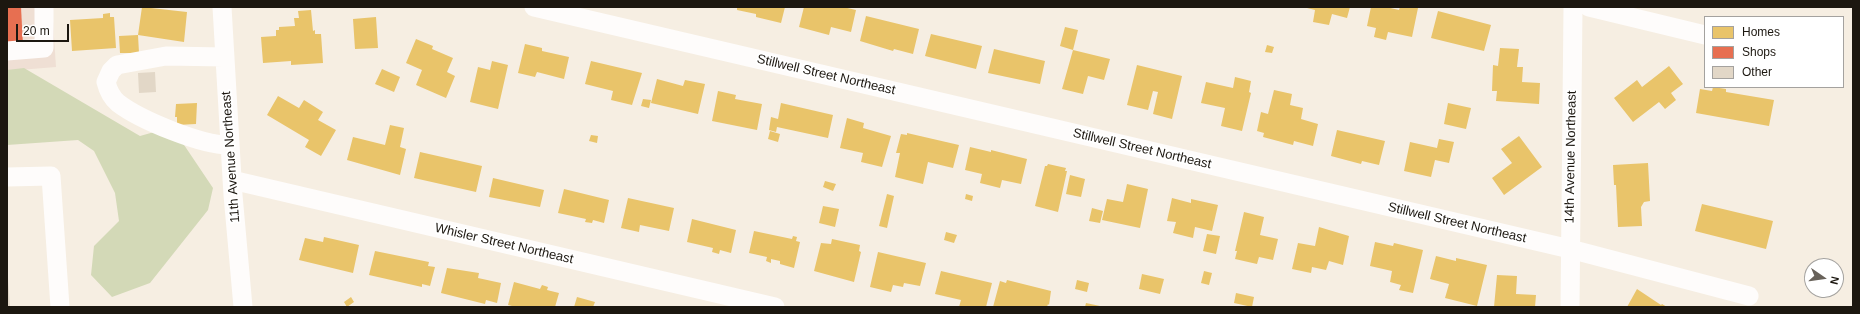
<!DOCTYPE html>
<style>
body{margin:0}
#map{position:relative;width:1860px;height:314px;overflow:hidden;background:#f6eee2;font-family:Helvetica,sans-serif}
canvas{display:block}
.frame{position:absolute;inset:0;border:8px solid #1c1710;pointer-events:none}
.legend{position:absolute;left:1704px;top:16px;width:140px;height:72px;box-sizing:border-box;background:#fff;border:1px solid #a4a29f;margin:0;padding:5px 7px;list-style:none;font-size:12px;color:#1c1710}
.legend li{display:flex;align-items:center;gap:8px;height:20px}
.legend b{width:20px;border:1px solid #a4a29f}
.north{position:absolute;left:1804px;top:258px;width:40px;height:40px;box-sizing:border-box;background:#fff;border:1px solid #a4a29f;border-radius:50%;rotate:103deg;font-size:11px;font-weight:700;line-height:16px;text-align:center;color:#1c1710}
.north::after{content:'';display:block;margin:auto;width:14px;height:18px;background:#68625a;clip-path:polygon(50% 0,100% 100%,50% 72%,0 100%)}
.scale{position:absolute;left:16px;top:24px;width:53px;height:18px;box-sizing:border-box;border:2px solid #1c1710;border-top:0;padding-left:5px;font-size:12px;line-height:14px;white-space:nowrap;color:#1c1710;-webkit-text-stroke:3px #fff;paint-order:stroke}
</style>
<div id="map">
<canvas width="1860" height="314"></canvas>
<div class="frame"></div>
<ul class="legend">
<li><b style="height:11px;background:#e9c46a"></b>Homes</li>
<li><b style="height:11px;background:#e76f51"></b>Shops</li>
<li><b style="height:11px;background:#e2d7c7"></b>Other</li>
</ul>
<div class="north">N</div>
<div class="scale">20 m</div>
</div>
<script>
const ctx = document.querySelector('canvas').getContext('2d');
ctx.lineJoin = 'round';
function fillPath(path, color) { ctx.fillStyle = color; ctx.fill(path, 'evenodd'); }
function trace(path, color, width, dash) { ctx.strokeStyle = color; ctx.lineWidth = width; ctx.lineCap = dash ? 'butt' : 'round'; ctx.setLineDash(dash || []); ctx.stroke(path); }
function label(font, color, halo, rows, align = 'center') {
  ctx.font = font + ' Helvetica,sans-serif'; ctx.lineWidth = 4; ctx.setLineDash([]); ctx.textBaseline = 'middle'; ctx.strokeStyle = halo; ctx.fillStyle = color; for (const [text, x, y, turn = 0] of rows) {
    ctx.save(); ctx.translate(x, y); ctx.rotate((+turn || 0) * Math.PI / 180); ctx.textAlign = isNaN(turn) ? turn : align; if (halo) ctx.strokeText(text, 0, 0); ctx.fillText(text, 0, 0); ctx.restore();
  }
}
fillPath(new Path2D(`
 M7,7H52L56,67L7,71Z`), '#efdfd4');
fillPath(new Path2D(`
 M24,68L140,136L172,127L213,188L208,210L150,283L112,297L91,275L94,246L119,221L115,193L94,151L78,140L7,145V70Z`), '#d3d9b7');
fillPath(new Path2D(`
 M142,7L187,12L184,42L138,35Z
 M737,7H785L781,23L756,17V14L737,10Z
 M804,7H843L856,10L851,32L831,27L829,35L799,27Z
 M1303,7H1350L1347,18L1332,14L1329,25L1313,22L1315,10Z
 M1371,7H1386L1399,10L1400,7L1418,8L1412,37L1388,32L1386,40L1374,37L1376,28L1367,26Z
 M311,10L313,31L315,30V34H321L323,63L291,65V61L263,63L261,37L276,36V30H279V27L295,26L294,18H299L298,11Z
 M1438,11L1491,25L1484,51L1431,38Z
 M110,13V17H114L116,48L72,51L70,20L103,18V14Z
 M866,16L919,29L913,54L894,49L893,51L860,41Z
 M376,17L378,48L355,49L353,19Z
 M1065,27L1078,30L1073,50L1060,46Z
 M931,34L982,46L976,69L925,56Z
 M138,35L139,53H120L119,36Z
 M416,39L433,46L432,49L453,58L447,72L455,76L446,98L416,85L422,70L406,63Z
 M525,44L542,48V51L569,57L564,79L537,72L535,77L518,73Z
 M1267,45L1274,47L1272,53L1265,52Z
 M1500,48L1519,49L1517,67H1523L1522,82L1540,83L1539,104L1496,101L1497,91H1492L1493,65L1498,66Z
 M994,49L1045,61L1040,84L988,73Z
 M1073,50L1110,59L1104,80L1088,76L1083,94L1062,89Z
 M492,61L508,65L498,109L470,102L478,67L490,70Z
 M591,61L642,73L632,105L611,100L613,91L585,84Z
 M1137,65L1182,76L1172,119L1153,114L1158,92L1153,91L1148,110L1127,105Z
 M1669,66L1683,84L1671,93L1676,100L1665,109L1659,102L1633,122L1614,98L1637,80L1642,87Z
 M382,69L400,77L394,92L375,84Z
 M1235,77L1251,81L1249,92L1251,93L1242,131L1221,126L1225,108L1201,103L1206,82L1233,88Z
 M657,79L683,86L685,80L705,84L698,114L651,103Z
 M1713,87L1726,89V92L1774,100L1769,126L1696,113L1700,89L1712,91Z
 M1274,90L1292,94L1290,105L1303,108L1301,119L1318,124L1313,146L1294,141L1293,145L1263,137L1264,133L1257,131L1261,112L1268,114Z
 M718,91L736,95L735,99L762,104L757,130L712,121Z
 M278,96L299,108L304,100L323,112L318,120L336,130L321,156L305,147L309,140L267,115Z
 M643,99L651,100L649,108L641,106Z
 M197,103L196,124L177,125V117H175L176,104Z
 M781,103L833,115L828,138L777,127L776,132L769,130L771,117L778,119Z
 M1448,103L1471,108L1466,129L1444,124Z
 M847,118L864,123L863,128L891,136L882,167L861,162L863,153L840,148Z
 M390,125L404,128L400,147L406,149L400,175L347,160L353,137L385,145Z
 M1337,130L1385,141L1379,165L1362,161L1361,164L1331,156Z
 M770,131L780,134L778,142L768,139Z
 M907,133L959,145L953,168L928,162L923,184L895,177L900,153H896L901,134L907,135Z
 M591,135L598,136L597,143L589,141Z
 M1519,136L1542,167L1504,195L1492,178L1512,163L1501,149Z
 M1439,139L1454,142L1449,163L1435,160L1431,177L1404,171L1410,142L1437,148Z
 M970,147L991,152V150L1027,159L1021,184L1002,180L1000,188L980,183L982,174L965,170Z
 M420,152L482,166L476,192L414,178Z
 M1648,163L1650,201L1644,202L1641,207L1642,226L1618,227L1616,185H1614L1613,165Z
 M1048,164L1066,168L1065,171H1067L1058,212L1035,206L1045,166H1047Z
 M1070,175L1085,179L1081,197L1066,194Z
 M493,178L544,190L540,207L489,197Z
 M825,181L836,184L833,191L823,187Z
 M1127,184L1148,189L1140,228L1102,220L1107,199L1123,202Z
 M564,189L609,200L604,223L593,220L592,223L585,222L586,219L558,213Z
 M887,194L894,196L887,228L879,226Z
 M966,194L973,196L972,201L965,199Z
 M628,198L674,208L669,231L640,225L639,232L621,228Z
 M1172,198L1191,203V199L1218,205L1212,231L1195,227L1193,238L1173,233L1176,222L1167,221Z
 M1702,204L1773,221L1766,249L1695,231Z
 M823,206L839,209L835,227L819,223Z
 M1092,208L1103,211L1100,223L1089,221Z
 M1244,212L1264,217L1260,235L1278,239L1273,260L1259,257L1257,264L1235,259L1237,251H1235Z
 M692,219L736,230L731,253L720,250L719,254L712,252L713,248L687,242Z
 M1319,227L1349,236L1343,265L1329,261L1326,270L1312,267L1311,273L1292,269L1298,243L1315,246Z
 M754,231L792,239L793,236L797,237L796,241L800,242L794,268L780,264V261L771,259V263L766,261L767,257L749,253Z
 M946,232L957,235L954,243L944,240Z
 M1207,234L1220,236L1216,254L1203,251Z
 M324,237L359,245L353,273L299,260L305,238L323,242Z
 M832,239L860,245L859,251L861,252L854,282L814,271L821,243L831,244Z
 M1375,242L1393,246L1394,243L1423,250L1413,293L1399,290L1401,285L1390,282L1392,271L1370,266Z
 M375,251L429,262L428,266L435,267L430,286L422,284V287L369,275Z
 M878,252L926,263L920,286L904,283L903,287L893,285L891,292L870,287Z
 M1436,256L1456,261V258L1487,265L1477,306L1445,298L1449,284L1430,279Z
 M447,268L479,273L478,278L501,283L497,303L486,300L485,304L441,293Z
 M941,271L992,283L986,307H959L961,300L935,294Z
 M1204,271L1212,273L1209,285L1201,283Z
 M1142,274L1164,279L1160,294L1139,289Z
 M1497,275L1517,276L1516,294L1536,295L1535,307H1494Z
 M1007,280L1051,291L1049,305L1048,304L1047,307H993L1000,281L1006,283Z
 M1077,280L1089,283L1087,292L1075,289Z
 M514,282L540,289L542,285L548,287L547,290L559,293L555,307H516L508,305Z
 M1637,289L1661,305L1662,304L1667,307H1627Z
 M1236,293L1254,297L1252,307L1234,303Z
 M351,297L354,302L347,307L344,302Z
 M577,297L595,302L593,307H574Z
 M1086,303L1100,306V307H1085Z`), '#e9c46a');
fillPath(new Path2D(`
 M7,7H21L23,45L7,46Z`), '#e76f51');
fillPath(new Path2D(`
 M155,72L156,92L139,93L138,73Z
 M7,278H8L10,307H7Z`), '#e2d7c7');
trace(new Path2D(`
 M222,7L233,195L243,307
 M534,7L1570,249L1749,296
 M1589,7L1705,35
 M7,51L44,48V7
 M225,57L166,56L117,65L111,71L106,82C108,90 112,98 118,103C140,120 203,146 230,145
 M7,177L51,176L60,307
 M232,180L775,307
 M1570,307L1573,7`), '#fefcfb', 19);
label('13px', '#1c1710', '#fff', [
 ["Stillwell Street Northeast",826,75,13],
 ["Stillwell Street Northeast",1142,149,13],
 ["11th Avenue Northeast",231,157,-94],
 ["14th Avenue Northeast",1571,157,-89],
 ["Stillwell Street Northeast",1457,223,13],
 ["Whisler Street Northeast",504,244,13]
]);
</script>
